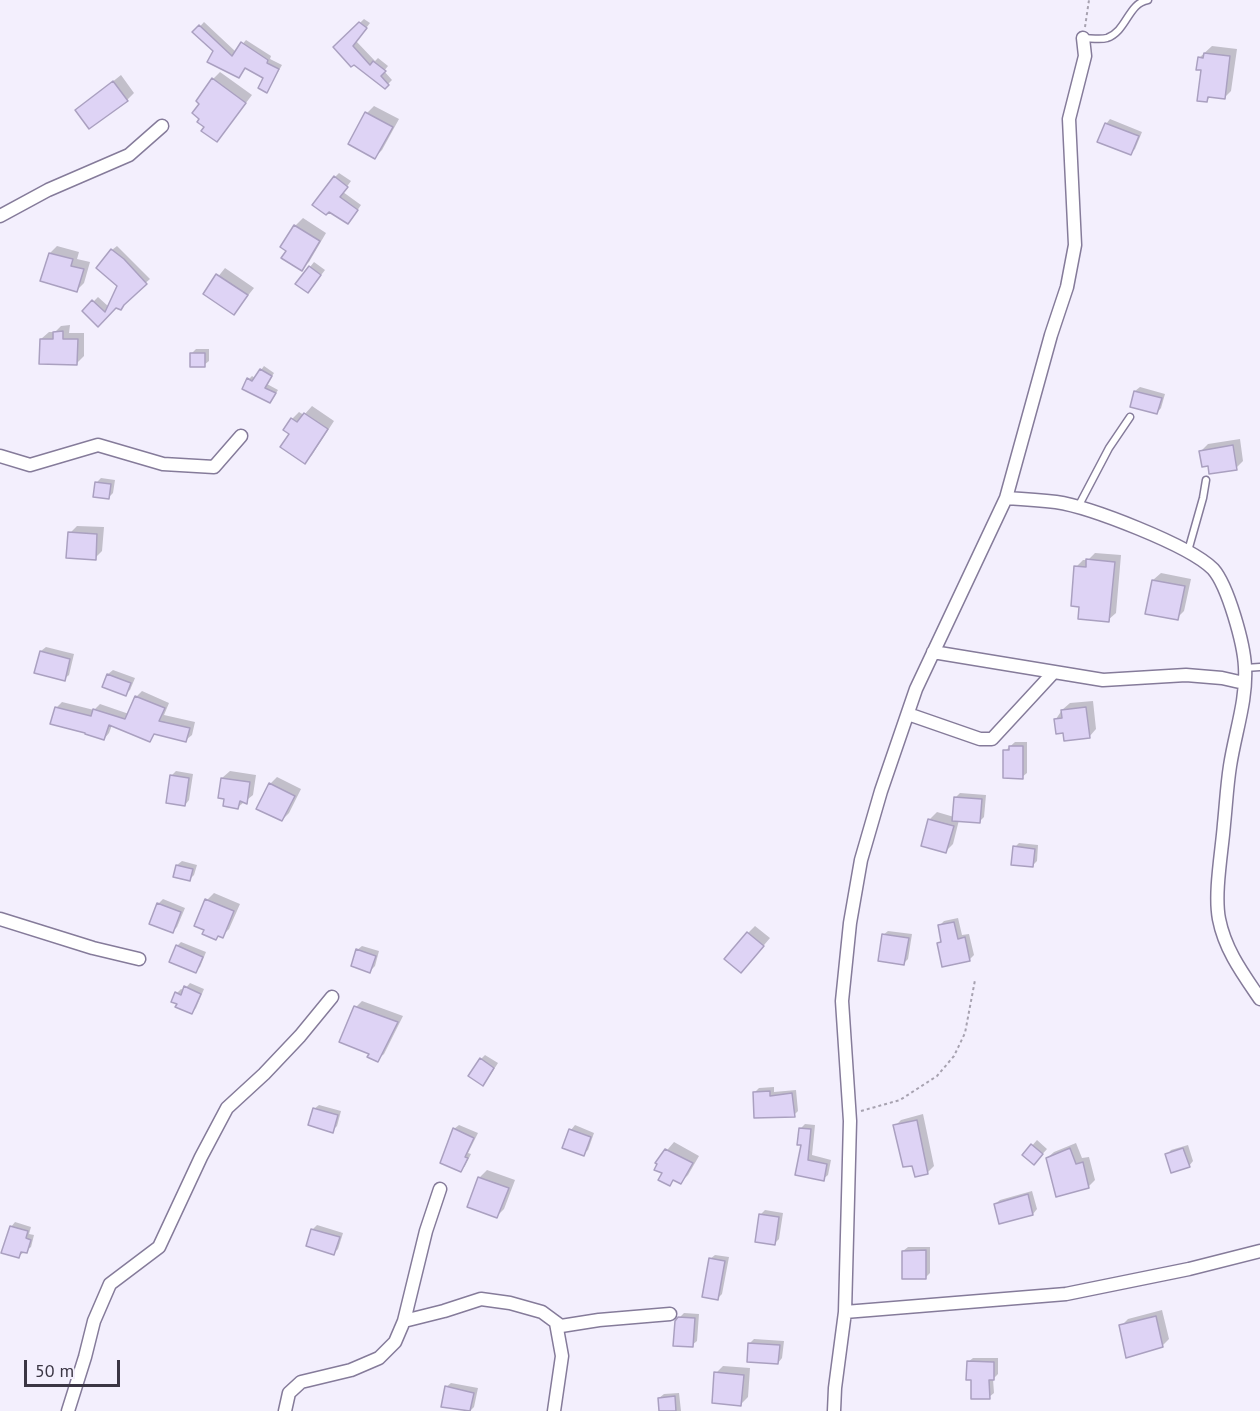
<!DOCTYPE html>
<style>
body{margin:0}
#map{position:relative;width:1260px;height:1411px;overflow:hidden;background:#f3effd;font-family:"PT Sans",sans-serif}
canvas{display:block}
.scale{position:absolute;left:24px;top:1360px;width:96px;height:27px;box-sizing:border-box;border:3px solid #3a3543;border-top:0;padding-left:8px;font-size:18px;line-height:21px;white-space:nowrap;color:#3a3543;-webkit-text-stroke:4px #f3effd;paint-order:stroke}
</style>
<div id="map">
<canvas width="1260" height="1411"></canvas>
<div class="scale">50 m</div>
</div>
<script>
const ctx = document.querySelector('canvas').getContext('2d');
ctx.lineJoin = 'round';
function fillPath(path, color) { ctx.fillStyle = color; ctx.fill(path, 'evenodd'); }
function trace(path, color, width, dash) { ctx.strokeStyle = color; ctx.lineWidth = width; ctx.lineCap = dash ? 'butt' : 'round'; ctx.setLineDash(dash || []); ctx.stroke(path); }
fillPath(new Path2D(`
 M364,19L370,23L356,41L375,61L378,58L388,66L384,71L392,80L385,87L335,47Z
 M204,22L236,52L246,40L271,56L270,59L282,65L267,91L265,78L246,67L239,76L195,32Z
 M1212,46L1237,49L1231,91L1224,98L1211,96L1207,100L1203,69L1199,58Z
 M220,72L252,95L223,133L206,127L213,79Z
 M121,75L134,93L127,100L77,110Z
 M374,106L399,119L382,150L375,157L367,113Z
 M1110,119L1142,132L1135,149L1131,153L1106,124Z
 M339,173L351,181L343,192L361,205L352,218L330,210L335,177Z
 M303,218L326,233L309,262L301,269L288,251L282,247L295,226Z
 M57,246L79,252L77,259L90,262L84,283L77,290L42,280L50,253Z
 M117,246L150,279L127,299L116,306L98,325L84,311L98,297L109,307L119,285L112,250Z
 M314,262L325,270L312,287L310,267Z
 M225,268L254,288L234,313L205,293Z
 M70,325L69,333H84V356L76,364L41,339L49,332H55L61,326Z
 M196,349H209V361L204,365L191,354Z
 M264,366L274,373L267,384L278,390L273,398L249,379L252,376L255,378Z
 M1140,387L1165,394L1161,408L1157,413L1135,391Z
 M312,406L334,421L312,455L305,462L292,433V419L299,412L304,415Z
 M1240,439L1243,461L1236,468L1209,464L1201,451L1208,444Z
 M101,478L115,480L113,493L108,498L96,483Z
 M77,526L104,527L102,551L95,558L70,533Z
 M1095,553L1121,555L1116,613L1108,620L1081,606L1076,567L1083,560H1088Z
 M1161,573L1191,579L1184,611L1177,618L1153,580Z
 M46,647L74,654L69,675L64,679L41,651Z
 M113,670L135,678L130,690L125,694L104,686L108,674Z
 M142,691L169,703L164,715L195,722L192,735L186,740L156,733L150,740L112,725L109,733L104,739L56,708L62,702L94,710L100,704L129,714L136,697Z
 M1093,701L1096,729L1089,737L1064,732L1056,719L1062,710L1070,703Z
 M1015,742H1027V773L1022,777L1005,751Z
 M176,771L193,774L189,800L185,805L171,776Z
 M230,771L256,775L253,795L238,807L222,778Z
 M277,777L301,789L289,813L282,820L270,784Z
 M960,793L986,795L984,817L980,821L959,820L953,844L946,851L929,820L937,812L954,817L955,798Z
 M1019,843L1038,845L1037,861L1032,866L1015,847Z
 M182,861L197,865L194,875L190,879L177,865Z
 M214,893L240,904L229,929L222,936L207,900Z
 M163,899L185,908L177,927L172,932L151,923L158,904Z
 M958,918L962,935L969,934L974,955L969,960L938,944L942,940L939,926L944,921Z
 M755,926L770,938L748,964V933Z
 M888,931L912,934L908,959L904,963L883,935Z
 M181,942L206,952L200,967L195,971L177,946Z
 M362,946L379,951L375,966L370,971L357,950Z
 M190,983L204,989L196,1008L192,1013L177,993L181,989L184,990Z
 M362,1001L403,1016L384,1054L377,1060L371,1053L356,1007Z
 M485,1055L498,1063L487,1080L481,1059Z
 M774,1087V1092L796,1090L798,1111L794,1115L755,1092L759,1088Z
 M319,1105L341,1111L337,1126L332,1131L314,1109Z
 M923,1114L934,1166L927,1173L913,1164L895,1126L901,1120Z
 M805,1124L815,1125L812,1155L831,1160L828,1175L823,1179L797,1174L803,1144L800,1129Z
 M459,1125L478,1133L468,1153L471,1154L465,1166L461,1171L454,1129Z
 M575,1125L594,1133L588,1150L583,1154L571,1130Z
 M1037,1140L1047,1149L1038,1159L1024,1155Z
 M674,1142L699,1156L688,1175L681,1182L675,1179L669,1184L657,1162Z
 M1076,1143L1082,1158L1089,1157L1095,1180L1088,1187L1047,1158L1054,1152Z
 M1188,1145L1193,1161L1189,1166L1167,1155L1171,1150Z
 M487,1170L515,1180L504,1209L497,1216L469,1206L480,1177Z
 M1032,1191L1037,1209L1033,1214L995,1204L1000,1200Z
 M765,1210L783,1213L779,1239L775,1243L760,1215Z
 M15,1222L31,1227L29,1234L34,1235L31,1247L19,1256L11,1227Z
 M317,1225L343,1233L338,1249L334,1253L308,1245L313,1229Z
 M908,1247H930V1273L926,1277L903,1251Z
 M715,1255L729,1257L722,1294L718,1298L710,1259Z
 M1162,1310L1169,1339L1162,1346L1121,1326L1128,1319Z
 M684,1313L699,1314L697,1341L692,1345L679,1318Z
 M754,1339L784,1341L782,1358L778,1363L750,1343Z
 M973,1358H998V1374L993,1379L994,1393L989,1397L972,1379L968,1362Z
 M723,1366L750,1368L748,1397L741,1404L716,1373Z
 M451,1383L478,1388L474,1407L470,1411L442,1406L446,1387Z
 M679,1393L681,1411H661L659,1398L664,1394Z`), '#0003');
const building = new Path2D(`
 M359,22L367,28L353,46L370,65L373,61L386,71L381,76L389,85L385,89L354,65L351,67L333,47Z
 M199,25L232,56L241,42L268,60L267,63L279,69L267,93L258,88L263,78L245,68L239,78L207,62L213,51L192,32Z
 M1204,53L1230,56L1225,99L1208,97L1207,102L1197,101L1201,70H1196L1198,57L1203,58Z
 M212,78L246,103L217,142L201,131L204,127L197,122L199,119L192,113L199,104L196,101Z
 M113,81L128,101L89,129L75,110Z
 M365,112L393,127L375,159L348,144Z
 M1105,123L1139,136L1131,155L1097,142Z
 M334,176L348,187L340,197L358,210L348,224L329,212L326,215L312,205Z
 M294,225L320,241L302,271L281,258L286,251L280,247Z
 M111,249L124,259L147,284L124,305L121,310L116,308L98,327L82,311L92,300L105,312L117,286L96,268Z
 M49,253L73,259L71,266L84,269L77,292L40,281Z
 M309,266L321,275L308,293L295,284Z
 M216,274L248,295L234,315L203,294Z
 M63,331V339H78L77,365L39,364L40,339H53V332Z
 M190,353H205V367H190Z
 M260,369L272,376L265,388L276,393L270,403L242,389L247,378L252,381Z
 M1134,391L1162,398L1157,414L1130,407Z
 M304,413L328,429L305,464L280,447L289,434L283,430L291,418L297,422Z
 M1233,445L1237,470L1209,474L1208,466L1202,467L1199,451Z
 M95,482L111,484L109,499L93,497Z
 M68,532L97,534L96,560L66,558Z
 M1086,559L1115,562L1109,622L1078,619L1079,607L1071,606L1074,566L1086,567Z
 M1152,580L1185,586L1178,620L1145,614Z
 M40,651L70,659L65,681L34,673Z
 M107,674L131,683L126,696L102,687Z
 M135,696L165,708L159,721L190,728L186,742L154,734L150,742L109,725L104,740L85,734V733L50,724L55,707L91,716L93,709L125,719Z
 M1086,707L1090,738L1064,741L1063,733L1056,734L1054,719L1062,718L1061,710Z
 M1009,746H1023V779L1003,778V750H1009Z
 M170,775L189,778L185,806L166,803Z
 M221,778L250,782L247,804L240,801L238,809L223,806L224,799L218,798Z
 M269,783L295,796L282,821L256,809Z
 M954,797L982,799L980,823L952,821Z
 M928,819L954,826L946,853L921,846Z
 M1013,846L1035,849L1033,867L1011,865Z
 M176,865L193,869L190,881L173,877Z
 M205,899L234,911L223,938L218,936L216,940L202,934L204,930L194,926Z
 M157,903L181,912L173,933L149,924Z
 M954,922L958,939L965,937L970,961L942,967L937,943L941,942L938,925Z
 M747,932L764,946L741,973L724,959Z
 M882,934L909,938L904,965L878,961Z
 M176,945L203,957L196,973L169,962Z
 M356,949L376,956L370,973L351,966Z
 M184,986L201,994L192,1014L175,1007L177,1004L171,1002L175,992L181,995Z
 M354,1006L398,1022L378,1062L367,1057L369,1054L339,1042Z
 M480,1058L494,1068L483,1086L468,1076Z
 M770,1091V1096L792,1093L795,1117L754,1118L753,1092Z
 M313,1108L338,1115L333,1133L308,1125Z
 M917,1120L928,1174L915,1177L912,1166L903,1167L893,1125Z
 M453,1128L474,1138L465,1157L468,1158L461,1172L440,1163Z
 M799,1128L811,1129L808,1160L827,1164L824,1181L795,1175L801,1145H797Z
 M569,1129L591,1137L584,1156L562,1148Z
 M1031,1144L1043,1154L1034,1165L1022,1155Z
 M1070,1148L1076,1164L1083,1162L1089,1188L1056,1197L1046,1158Z
 M1183,1148L1190,1167L1171,1173L1165,1154Z
 M665,1149L693,1163L681,1184L673,1180L670,1186L658,1180L662,1173L654,1170L657,1164L655,1163Z
 M478,1177L509,1188L497,1218L467,1207Z
 M1028,1194L1033,1215L999,1224L994,1204Z
 M759,1214L779,1217L775,1245L755,1242Z
 M10,1226L28,1231L26,1238L31,1240L27,1253L21,1252L19,1258L1,1253Z
 M311,1229L340,1237L334,1255L306,1246Z
 M926,1250V1279H902V1251Z
 M709,1258L725,1261L718,1300L702,1297Z
 M1156,1316L1163,1347L1126,1358L1119,1325Z
 M678,1317L695,1318L693,1347L673,1346L675,1321Z
 M748,1343L780,1345L778,1364L747,1362Z
 M967,1361L994,1362V1380H989L990,1399H971V1380H966Z
 M714,1372L744,1375L741,1406L712,1403Z
 M445,1386L474,1393L470,1411L441,1407Z
 M675,1396L676,1411H659L658,1398Z`);
fillPath(building, '#ded3f5');
trace(building, '#aaa0c0', 1.5);
const service = new Path2D(`
 M1083,38C1090,38 1100,40 1107,38C1127,31 1128,3 1148,0
 M1078,507L1109,448L1130,417
 M1188,551L1203,498L1206,480
 M1245,668L1260,667`);
const minor = new Path2D(`
 M0,216L48,190L129,155L162,126
 M0,456L30,465L98,445L163,464L214,467L241,436
 M1006,498C1023,499 1039,500 1056,502C1090,507 1189,545 1213,569C1228,586 1244,644 1245,667C1247,700 1235,733 1230,766C1227,785 1226,805 1224,824C1222,851 1214,893 1219,919C1225,950 1243,974 1260,999
 M933,652L1103,680L1186,675L1222,678L1244,683
 M908,714L980,739H992L1053,673
 M0,919L93,948L139,959
 M845,1312L1066,1294L1189,1269L1260,1251
 M404,1321L444,1311L481,1299L510,1303L542,1312L561,1326L599,1320L670,1314
 M68,1411L85,1357L94,1321L110,1284L159,1247L201,1157L227,1108L264,1074L300,1036L332,997
 M285,1411L289,1393L301,1382L351,1370L379,1358L395,1342L404,1321L426,1231L440,1189
 M554,1411L562,1356L556,1323
 M834,1411L835,1388L845,1312L850,1121L842,1001L850,923L861,860L881,791L916,689L1006,498L1051,335L1067,287L1075,245L1069,119L1085,56L1083,38`);
trace(service, '#857b9a', 9);
trace(minor, '#857b9a', 15);
trace(new Path2D(`
 M1085,27L1089,0
 M861,1111L900,1100L937,1076L954,1056L965,1033L975,980`), '#a7a2b0', 2, [3, 3]);
trace(service, '#fff', 6);
trace(minor, '#fff', 12);
</script>
